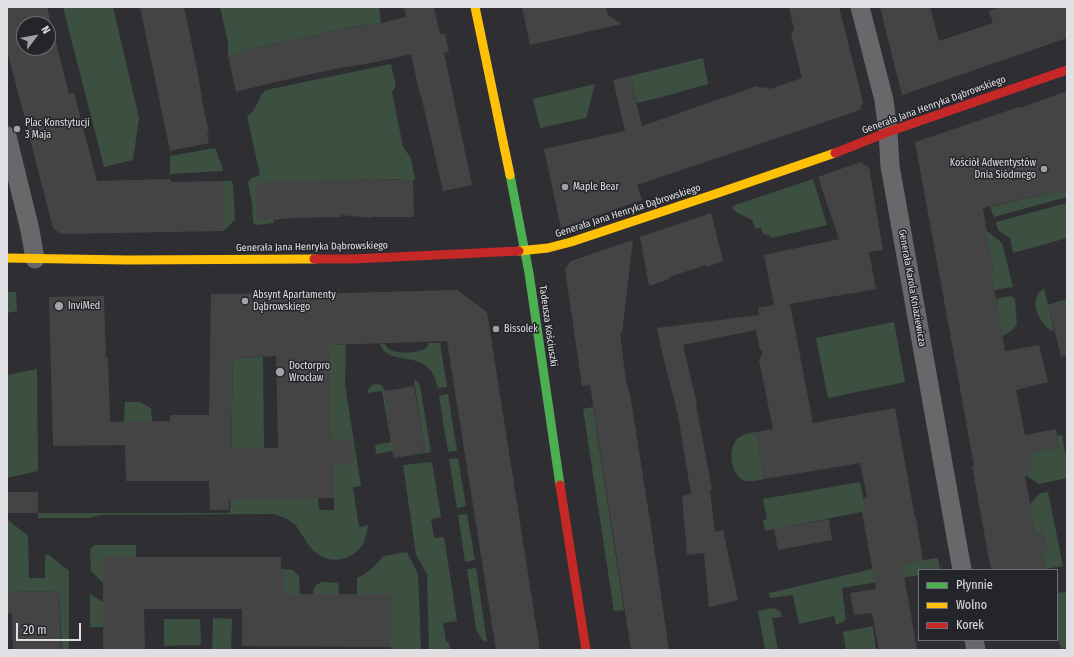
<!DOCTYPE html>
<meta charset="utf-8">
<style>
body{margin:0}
#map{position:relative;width:1074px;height:657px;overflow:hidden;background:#2f2f33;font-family:"Fira Sans Condensed",sans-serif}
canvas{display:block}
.frame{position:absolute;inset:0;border:8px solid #e0e0e4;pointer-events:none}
.legend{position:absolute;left:918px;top:569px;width:140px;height:72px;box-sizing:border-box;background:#24252a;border:1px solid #6f7074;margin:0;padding:5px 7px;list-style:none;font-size:12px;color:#e0e0e4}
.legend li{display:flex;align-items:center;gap:8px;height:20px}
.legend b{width:20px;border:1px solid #6f7074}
.north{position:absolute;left:16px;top:16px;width:40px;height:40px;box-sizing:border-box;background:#24252a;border:1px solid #6f7074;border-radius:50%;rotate:58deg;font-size:11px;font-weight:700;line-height:16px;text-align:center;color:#e0e0e4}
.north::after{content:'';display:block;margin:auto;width:14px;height:18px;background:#a2a2a6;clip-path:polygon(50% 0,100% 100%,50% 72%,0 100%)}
.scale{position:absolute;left:16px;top:623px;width:65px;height:18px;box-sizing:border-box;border:2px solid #e0e0e4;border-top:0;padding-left:5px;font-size:12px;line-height:14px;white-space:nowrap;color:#e0e0e4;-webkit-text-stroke:3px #24252a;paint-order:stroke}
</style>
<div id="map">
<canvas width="1074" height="657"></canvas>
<div class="frame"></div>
<ul class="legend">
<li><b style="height:5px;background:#4caf50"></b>Płynnie</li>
<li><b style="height:5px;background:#ffc107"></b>Wolno</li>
<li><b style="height:5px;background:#c62828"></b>Korek</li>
</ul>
<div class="north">N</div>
<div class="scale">20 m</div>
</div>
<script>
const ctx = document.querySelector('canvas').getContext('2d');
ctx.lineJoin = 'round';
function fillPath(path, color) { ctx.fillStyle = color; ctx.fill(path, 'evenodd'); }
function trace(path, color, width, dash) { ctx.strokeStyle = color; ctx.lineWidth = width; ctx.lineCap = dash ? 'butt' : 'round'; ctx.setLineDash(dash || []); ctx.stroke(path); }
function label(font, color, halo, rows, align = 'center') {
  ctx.font = font + ' "Fira Sans Condensed",sans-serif'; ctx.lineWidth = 3; ctx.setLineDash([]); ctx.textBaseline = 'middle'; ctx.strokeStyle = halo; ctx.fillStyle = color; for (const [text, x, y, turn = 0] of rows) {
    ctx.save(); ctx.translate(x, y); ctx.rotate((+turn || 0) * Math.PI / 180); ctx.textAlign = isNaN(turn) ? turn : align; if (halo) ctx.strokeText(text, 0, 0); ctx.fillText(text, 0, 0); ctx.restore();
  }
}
fillPath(new Path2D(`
 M63,7H113L139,118L133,160L104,167Z
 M220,7H379L381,23L368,26L367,24L241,51L242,54L228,55V43Z
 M703,58L708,84L662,97L637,103L630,76Z
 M391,64L396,86L392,92L403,147L411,158L415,180L400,181V179H372L259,184L258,183H257V220L273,218L274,223L257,225L254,224L253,220L252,204L248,182L251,178L260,175L247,116L254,110L262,94L266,90Z
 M595,84L586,118L540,128L533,99Z
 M215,148L223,169L222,171L170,174V156Z
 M813,179L827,225L771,238L770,236L763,234L761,228H755L752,220L734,211L732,206Z
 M223,181H231L233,184L235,220L223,231Z
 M1067,189V197L994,217L990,207Z
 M1067,203V221L1066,223L1067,227V238L1013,253L1010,238L998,230L996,222Z
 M986,230L1002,243L1013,287L994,290L991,270H993Z
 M1044,289L1048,305L1067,299V302L1049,307L1054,332C1042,326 1032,310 1037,296C1039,292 1040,291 1044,289Z
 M7,292H16L17,311L7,313Z
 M1011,296L1015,299L1017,325L1010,332L1002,336L996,299Z
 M894,322L905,382L828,398L816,338Z
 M429,343H440L447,387L438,388C429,344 389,370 380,344H385C385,345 388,348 389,349C396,354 418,354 426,348C427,347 428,345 429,343Z
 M345,344H346L345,385L361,486L353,487L359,527L368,525C366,539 363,549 350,556C337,563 321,560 311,548C304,540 301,530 293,523C287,518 280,516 273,514L101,515L88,518H38V513H230L233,358L263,357L264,448L257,499L318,498L319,510H334V485H331L329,345H345Z
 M37,369L38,471L7,478V375Z
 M414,380H416L420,386L431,452L394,458L392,451L376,454L375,445L391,442L382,391L367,393C369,386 374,382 382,385L385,391L395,457L425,452Z
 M448,394L457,451L448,452L439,396Z
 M125,402H140L151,408L152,422H124Z
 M593,407L624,610L614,611L583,409Z
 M756,432L764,479C759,480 752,482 746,481C730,477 727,448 738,438C743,434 750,433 756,432Z
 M1062,435L1067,463V478L1039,484L1025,475L1024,470L1029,471L1032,467L1029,454L1059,447L1057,436Z
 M458,458L466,506L457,508L449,459Z
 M432,462L441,517L431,519L434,538L444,537L457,621L443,623L446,642H449L450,650H429L427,574L416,555L403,465Z
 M860,482L864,503L880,500L881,508L765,531L763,520L767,519L763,499Z
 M1048,492L1063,566L1045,569L1042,554H1047L1043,531L1035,533L1030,504L1040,493Z
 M467,514L475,560L465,562L458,515Z
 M7,519L28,536L29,578H45V556L48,554L69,571V650H62L59,591L7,592Z
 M94,545H136V557H103V583L91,571L90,549Z
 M407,552L418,574L421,648L420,650H391V594H357V578C368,573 376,566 383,556Z
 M938,558L940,570H919V575L842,588L846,620L836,625L834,616L799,624L793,595L770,598L769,593L872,569L920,561V562L922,561L923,560Z
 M476,568L487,642L482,640L476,629L467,569Z
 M284,569L293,570L299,576L300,598H291V594H284Z
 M322,582L338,583L339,594H319V599L313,598C313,590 313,585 322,582Z
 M1065,592L1067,597V648L1061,649L1057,634V593Z
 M90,594L103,602V627H90Z
 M774,608L780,611L782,617L772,618L778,650H765L758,611Z
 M213,618L232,619L231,650H212Z
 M164,619H200L201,645L164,646Z
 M873,626L876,650H846L843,632Z`), '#3b5040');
fillPath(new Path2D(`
 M7,7H47L69,94L74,93L97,181L171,179V182L223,181V231L61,234L53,228L7,50ZM24,24H48V48H24Z
 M140,7H184L198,74L204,111L209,132L207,133L209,143L170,151Z
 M404,7H434L440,34H445L449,52L444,53L472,185L443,191L421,95H420L411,54L376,62L335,69L275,82L236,92L228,55L242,53L241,51L368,24V26L406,17Z
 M522,7H606L608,15L622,24L530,45Z
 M789,7H839L863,102L860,110L637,185L642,200L561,228L544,149L625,131L613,80L630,76L642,126L757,86L761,88L766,87L770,89L802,78L791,34L794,29Z
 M880,7H930L939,41L993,23L989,11L1001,7H1067V38L902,95Z
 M1067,91V189L983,208L993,270H991L1005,351L1039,345L1048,382L1016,390L1025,435L1056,429L1059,447L1029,454L1032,467L1025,476L1035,533L1044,531L1048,554H1042L1045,570H991L972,466H974L954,355L915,142L1019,107L1020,108Z
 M860,162L869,167L883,250L869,252L876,289L790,304L813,423L895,408L915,518H916L923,561L902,564L917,650H879L872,613L854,615L850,593L876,589L862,512L865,511L863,498L867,497L860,463L764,479L756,432L773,429L759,360L763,352L759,347L756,330L683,345L697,404L696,405L712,490H710L715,532L723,530L738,600L709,607L704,553L687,555L682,496L691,494L678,415L661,348L657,328L759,315L758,308L774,305L764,255L839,239L818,177Z
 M372,179L413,180L414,217H371V218L341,215V217L290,218L273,220H257V183L271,181Z
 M711,213L723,261L707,267L706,265L669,277V279L649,286L640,237Z
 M633,240L622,333H620L626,382L630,394L651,527L669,650H631L590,385L582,386L565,269L571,261Z
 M457,290L487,312L540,650H496L447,341L329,345L330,440L351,439L354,463L334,465V498L229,500V510H210L209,481H126L125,445L53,446L49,297L104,296L106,358H108L110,422L170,421V415H209L211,294L346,293ZM276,356L278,448H231L233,358Z
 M1067,302V355L1061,356L1049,307Z
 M414,386L425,452L395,457L385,391Z
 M7,492H38V513H7Z
 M829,519L832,540L778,550L774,529Z
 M103,557H281V569H284V594H391V647L242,646V609H144L145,650H103Z
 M59,591L61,650H13L12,613L7,614V592Z`), '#454445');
trace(new Path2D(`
 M860,7L884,100L888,132L890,166L962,570
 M7,136L30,230L35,259
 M974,640L976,650`), '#68686a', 19);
trace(new Path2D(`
 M510,175L529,273L560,485`), '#4caf50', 9);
trace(new Path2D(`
 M475,7L510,175
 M519,251L548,248L571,242L718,193L835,153
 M7,258L127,260L314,259`), '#ffc107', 9);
trace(new Path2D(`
 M835,153L888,132L1067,70
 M314,259H353L519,251
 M560,485L586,650`), '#c62828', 9);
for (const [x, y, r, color] of [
 [17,129,4,"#a2a2a6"],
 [1044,169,4,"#a2a2a6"],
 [565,187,4,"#a2a2a6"],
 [245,301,4,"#a2a2a6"],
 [59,306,5,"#a2a2a6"],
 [496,329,4,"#a2a2a6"],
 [280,372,5,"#a2a2a6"]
]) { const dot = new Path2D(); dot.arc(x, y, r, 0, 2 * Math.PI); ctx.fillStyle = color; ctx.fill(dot); trace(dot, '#24252a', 1.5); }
label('10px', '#e0e0e4', '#24252a', [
 ["Generała Jana Henryka Dąbrowskiego",934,105,-20],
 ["Generała Jana Henryka Dąbrowskiego",628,211,-18],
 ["Generała Jana Henryka Dąbrowskiego",312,247,-1],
 ["Generała Karola Kniaziewicza",912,288,80],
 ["Tadeusza Kościuszki",548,326,82]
]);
label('10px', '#e0e0e4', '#24252a', [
 ["Plac Konstytucji",25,123],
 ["3 Maja",25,135],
 ["Kościół Adwentystów",1036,163,"right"],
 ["Dnia Siódmego",1036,175,"right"],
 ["Maple Bear",573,187],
 ["Absynt Apartamenty",253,295],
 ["Dąbrowskiego",253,307],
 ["InviMed",68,306],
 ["Bissolek",504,329],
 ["Doctorpro",289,366],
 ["Wrocław",289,378]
], 'left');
</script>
